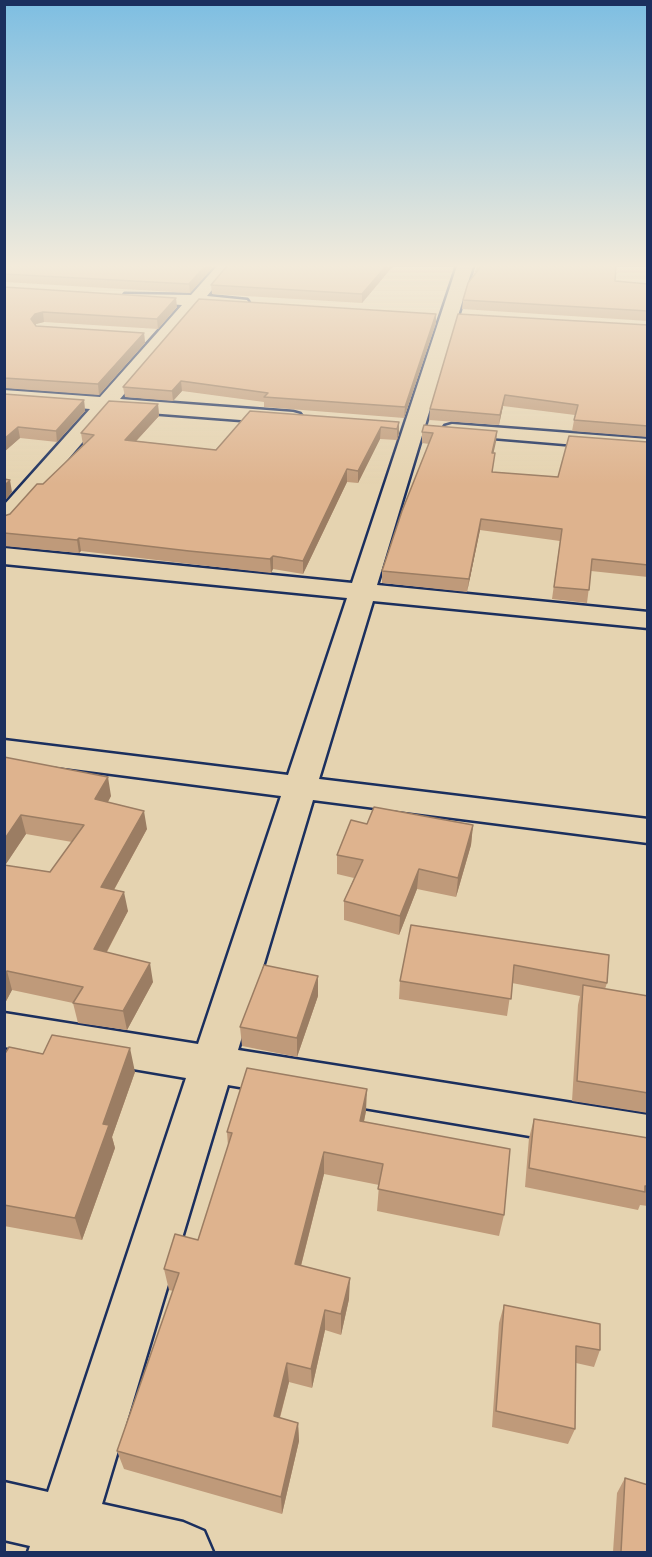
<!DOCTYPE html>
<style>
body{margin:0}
#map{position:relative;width:652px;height:1557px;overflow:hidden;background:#e5d3b0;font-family:"Patrick Hand",sans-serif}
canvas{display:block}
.frame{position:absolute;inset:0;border:6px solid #1b2f5e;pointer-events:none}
</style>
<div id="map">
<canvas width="652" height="1557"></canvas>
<div class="frame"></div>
</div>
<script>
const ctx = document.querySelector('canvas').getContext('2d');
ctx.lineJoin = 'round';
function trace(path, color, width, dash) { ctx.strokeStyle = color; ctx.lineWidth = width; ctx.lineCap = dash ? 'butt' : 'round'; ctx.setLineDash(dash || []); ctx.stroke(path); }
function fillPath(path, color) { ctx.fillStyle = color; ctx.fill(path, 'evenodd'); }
const minor = new Path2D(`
 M217,266H232L207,296L247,300L249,303L247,306H199L120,399L293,412L300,414L303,418L300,422L293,424L110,410L12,525L4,527V505L90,409L4,402V390L100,397L182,305L131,302L125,300L123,297L125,294L191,295Z
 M457,266H473L377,585L648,612V628L373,601L319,779L648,819V843L313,800L238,1050L648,1115V1156L228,1085L102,1504L183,1522L204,1531L213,1552H28L30,1546L4,1540V1482L48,1492L186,1078L4,1047V1013L198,1044L281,796L4,760V740L288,775L347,598L4,564V548L352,583Z
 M452,424L648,439V451L445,434L442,430L445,426Z`);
trace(minor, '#1b2f5e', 5);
fillPath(minor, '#e5d3b0');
fillPath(new Path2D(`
 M4,266H214L190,293L4,282Z
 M393,266L362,303L212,294L211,285Z
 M476,266H616L615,281L648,284V321L462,309L463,300L476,272H475Z
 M4,287L177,307L158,329L44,322L36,324V326L144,333L145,343L99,395L4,388Z
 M436,314V323L404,418L264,407V402L182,391L173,401L125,397L123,387Z
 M648,325V437L572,431L575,415L503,406L499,425L429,420L430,409Z
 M4,394L84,400L85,411L57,442L20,438L4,452Z
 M158,404L159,416L136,441L216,450L399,422V434L397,440L380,439L358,483L347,482L303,574L273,569L271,573L190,564L81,551L79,553L4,546V516L10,514L43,484L83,445L81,433Z
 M497,431L493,453V472L558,477L648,442V577L591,571L587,603L552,599L560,541L480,530L467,592L382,583V571L429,444L422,443V432Z
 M4,757L111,796L108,802L147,829L114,890L128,911L107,952L153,982L127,1030L78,1023L73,1003L12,990L4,1005ZM26,834L72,842L50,872L5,865Z
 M367,824L473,825L471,845L456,897L417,889L399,935L344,920V901L354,878L337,874V855Z
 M411,925L607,983L605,989L648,996V1113L572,1101L578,1005L580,996L512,983L507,1016L399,999L400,981Z
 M318,996L297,1057L242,1046L240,1027Z
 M43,1054L135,1072L112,1137L115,1148L82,1240L4,1226V1055Z
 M366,1111L364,1122L504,1215L499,1236L377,1211L379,1185L324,1174L301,1266L349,1299L341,1335L325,1330L312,1388L289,1382L280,1418L298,1423L299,1441L282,1514L124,1469L117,1451L173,1291L169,1290L164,1269L198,1240L228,1146L227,1132Z
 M534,1119L648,1138V1206L640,1205L638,1210L525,1187L529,1138Z
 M504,1305L600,1350L594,1367L576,1363L575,1429L568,1444L492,1427L499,1323Z
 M625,1478L648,1552H613L617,1493Z`), '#bf9a7a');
fillPath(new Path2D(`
 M205,266H214L190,293L189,284Z
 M386,266H393L362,303V294Z
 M176,298L177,307L158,329L157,319Z
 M43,312L44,322L36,324L33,329L31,319L35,314Z
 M436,314V323L404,418L405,407Z
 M144,333L145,343L99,395L98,384Z
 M181,381L182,391L173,401L172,391Z
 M505,395L503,406L499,425L500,415Z
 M84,400L85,411L57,442L56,431Z
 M158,404L159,416L127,451L125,440Z
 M399,422V434L397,440V429Z
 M18,427L20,438L4,452V439Z
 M381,427L380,439L358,483V471Z
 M497,431L496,442L491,464L492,453Z
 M347,469V482L303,574V561Z
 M10,480L12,492L4,502V486Z
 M481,519L480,530L467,592L469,579Z
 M79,538L81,551L79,553L77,540Z
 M273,556V569L271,573L270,559Z
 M108,777L111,796L99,818L95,799Z
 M144,811L147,829L105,906L101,887Z
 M21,815L26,834L4,867V840Z
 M473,825L471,845L456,897L458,878Z
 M419,869L417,889L399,935L400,916Z
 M124,892L128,911L98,968L94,949Z
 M150,963L153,982L127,1030L123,1011Z
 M7,971L12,990L4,1005V975Z
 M318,976V996L297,1057V1038Z
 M130,1048L135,1072L112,1137L115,1148L82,1240L75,1218L103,1124Z
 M367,1089L366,1111L359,1144L360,1121Z
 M324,1152V1174L296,1285L295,1264Z
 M350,1278L349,1299L341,1335V1314Z
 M325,1310V1330L312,1388L311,1369Z
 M287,1363L289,1382L275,1435L274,1416Z
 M298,1423L299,1441L282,1514L281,1497Z`), '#9b7d63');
const building = new Path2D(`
 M4,266H205L189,284L4,274Z
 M227,266H386L362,294L211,285Z
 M481,266H616L615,281L648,284V311L463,300L468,283Z
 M4,287L176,298L157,319L43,312L35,314L31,319L36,326L144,333L98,384L4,378Z
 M199,299L436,314L405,407L264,397L268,393L181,381L172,391L123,387Z
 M458,314L648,325V426L574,420L578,405L505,395L500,415L430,409Z
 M4,394L84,400L56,431L18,427L4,439Z
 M109,401L158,404L125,440L216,450L250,411L399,422L397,429L381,427L358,471L347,469L303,561L273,556L270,559L189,551L79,538L77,540L4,533V516L10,514L37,484H43L94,435L81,433Z
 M424,425L497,431L492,453H495L492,472L558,477L569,436L648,442V565L592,559L589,590L554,587L562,529L481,519L469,579L382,571L402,511L433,433L422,432Z
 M4,479L10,480L4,486Z
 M4,757L108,777L95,799L144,811L101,887L124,892L94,949L150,963L123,1011L73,1003L83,987L7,971L4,975V865L50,872L84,825L21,815L4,840Z
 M374,807L473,825L458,878L419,869L400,916L344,901L363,860L337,855L351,820L367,824Z
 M411,925L609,955L607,983L514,965L511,999L400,981Z
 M264,965L318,976L297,1038L240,1027Z
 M583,985L648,996V1093L577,1081Z
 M52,1035L130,1048L103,1124L109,1125L75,1218L4,1205V1055L9,1047L43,1054Z
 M247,1068L367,1089L360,1121L510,1149L504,1215L378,1189L383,1164L324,1152L295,1264L350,1278L341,1314L325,1310L311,1369L287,1363L274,1416L298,1423L281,1497L117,1451L179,1273L164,1269L175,1234L198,1240L232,1133L227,1132Z
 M534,1119L648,1138V1186H645V1192L529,1168Z
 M504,1305L600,1324V1350L576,1346L575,1429L496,1411Z
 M625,1478L648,1485V1552H621Z`);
fillPath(building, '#deb38e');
trace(building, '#9b7d63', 1.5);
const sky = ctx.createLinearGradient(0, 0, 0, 484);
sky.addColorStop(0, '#7dbee2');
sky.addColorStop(0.55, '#f3ebdb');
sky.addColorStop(1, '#f3ebdb00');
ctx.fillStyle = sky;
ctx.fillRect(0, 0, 652, 484);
</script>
